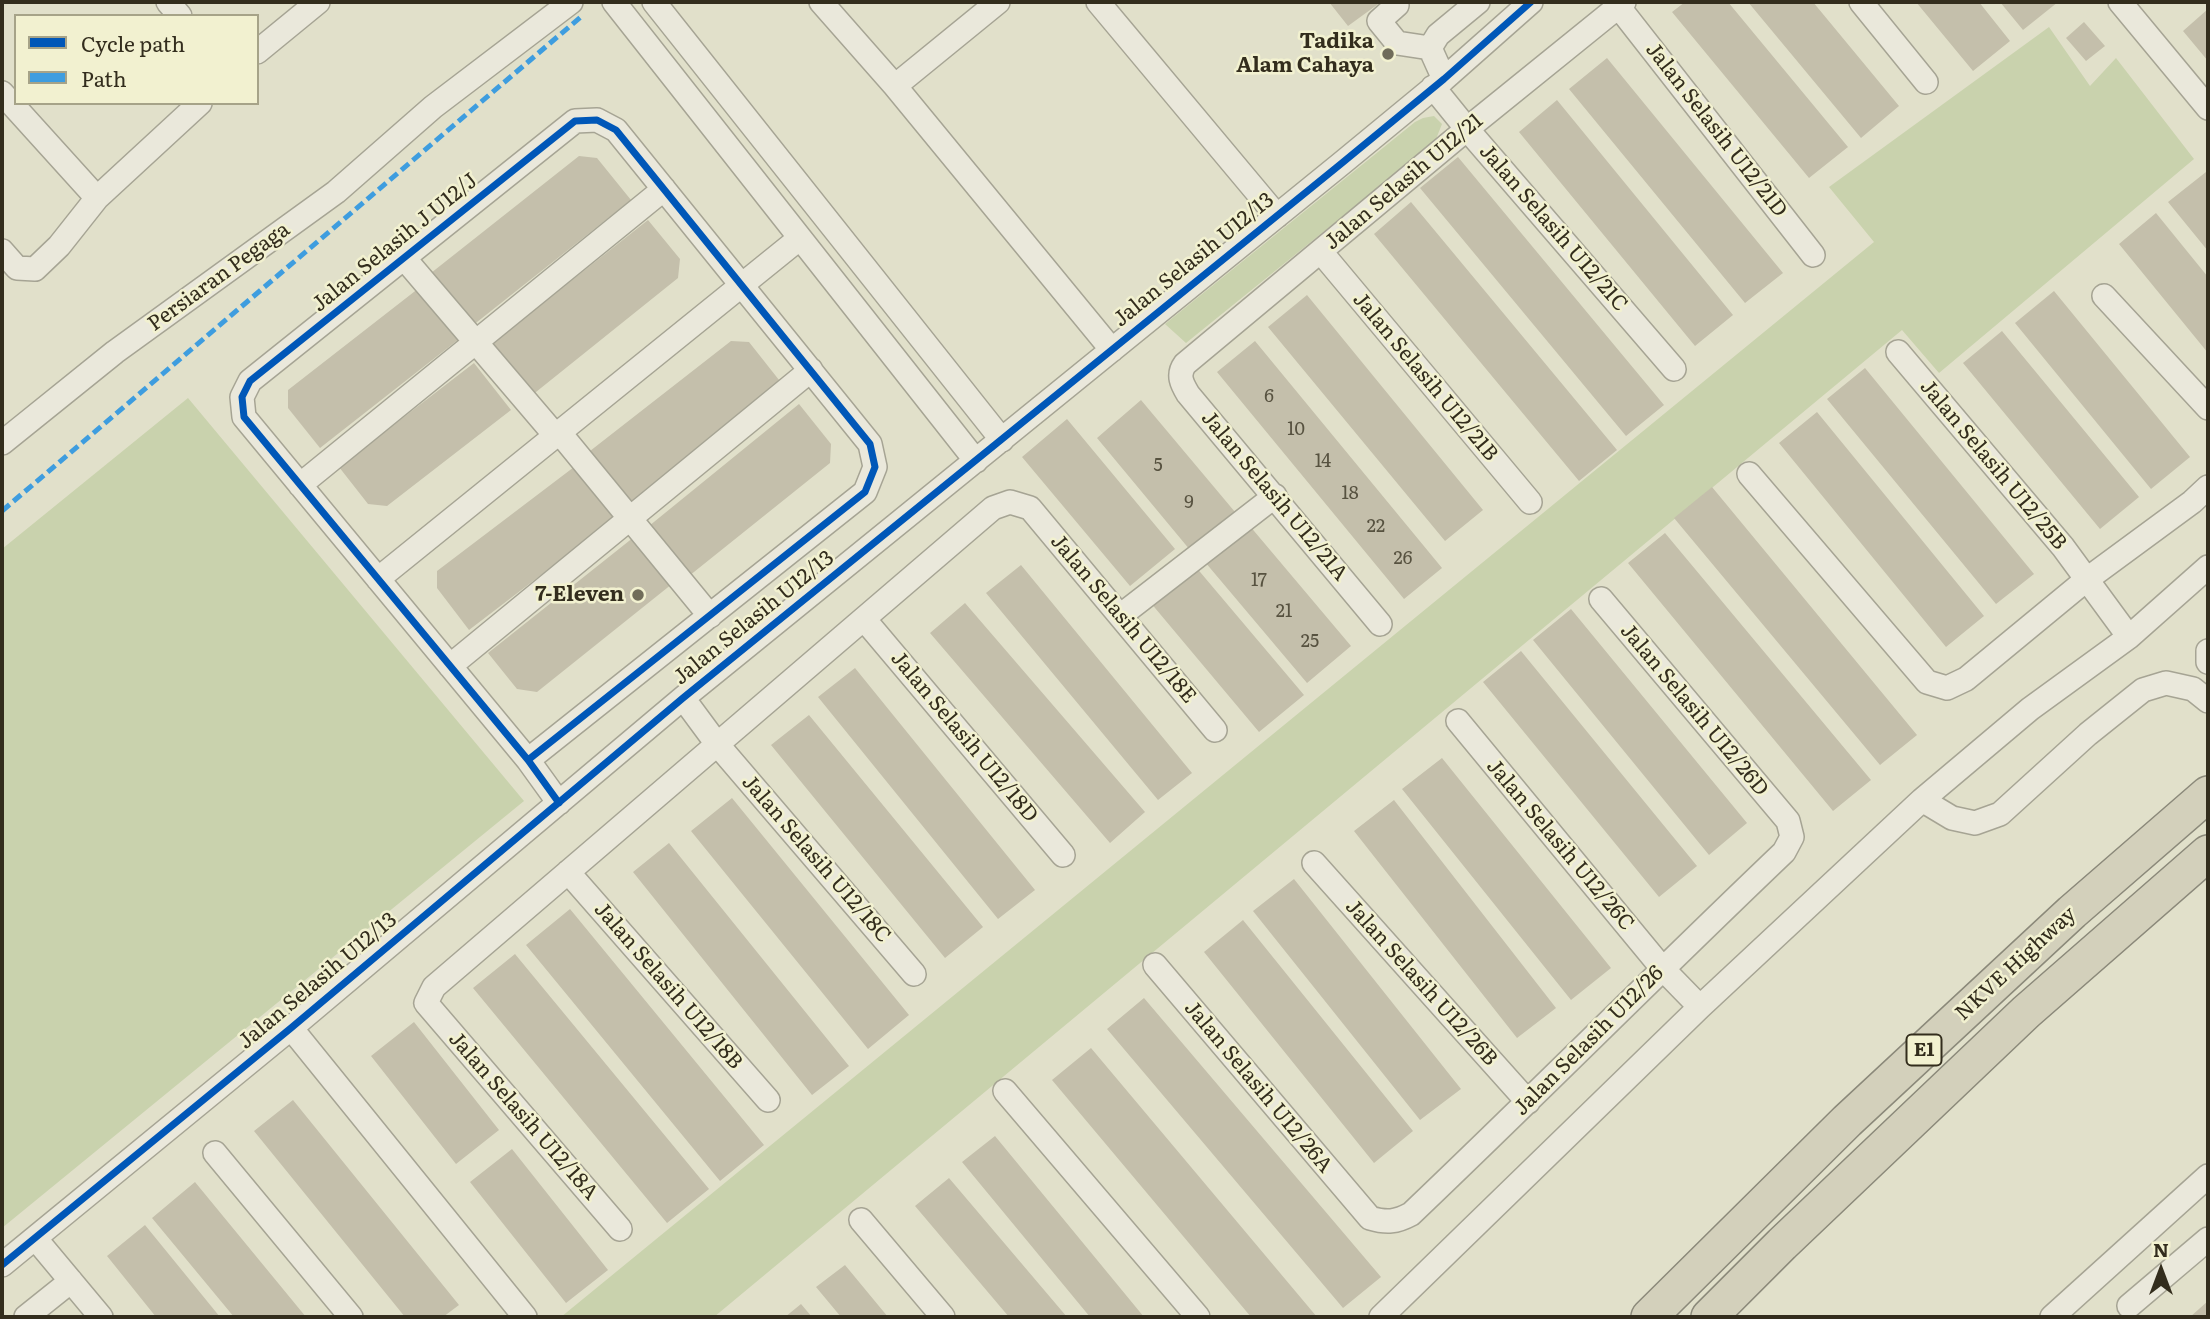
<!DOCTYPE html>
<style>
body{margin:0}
#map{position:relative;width:2210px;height:1319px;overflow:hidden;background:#e1e0ca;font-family:Literata,serif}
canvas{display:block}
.frame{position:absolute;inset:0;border:4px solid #332d1d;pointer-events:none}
.legend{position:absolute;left:14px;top:14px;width:245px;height:91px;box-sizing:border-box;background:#f2f1d0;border:2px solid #a6a388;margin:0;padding:9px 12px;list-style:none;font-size:21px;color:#332d1d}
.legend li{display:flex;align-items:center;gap:14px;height:35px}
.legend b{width:35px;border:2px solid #a6a388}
.north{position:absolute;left:2126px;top:1235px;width:70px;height:70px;-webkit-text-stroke:5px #f2f1d0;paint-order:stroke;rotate:0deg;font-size:19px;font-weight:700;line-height:28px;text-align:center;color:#332d1d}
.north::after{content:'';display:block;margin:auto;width:24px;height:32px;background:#332d1d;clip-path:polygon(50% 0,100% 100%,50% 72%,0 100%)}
</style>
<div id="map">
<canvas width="2210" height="1319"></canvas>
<div class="frame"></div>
<ul class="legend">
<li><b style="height:9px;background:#0057b8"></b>Cycle path</li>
<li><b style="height:9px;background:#3e9ddf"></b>Path</li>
</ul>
<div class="north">N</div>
</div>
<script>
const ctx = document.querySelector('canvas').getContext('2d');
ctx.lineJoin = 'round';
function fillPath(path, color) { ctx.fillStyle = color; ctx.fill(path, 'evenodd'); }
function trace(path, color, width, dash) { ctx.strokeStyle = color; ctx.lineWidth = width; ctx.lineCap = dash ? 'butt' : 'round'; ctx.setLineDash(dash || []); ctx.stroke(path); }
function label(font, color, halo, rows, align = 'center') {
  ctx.font = font + ' Literata,serif'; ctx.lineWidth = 5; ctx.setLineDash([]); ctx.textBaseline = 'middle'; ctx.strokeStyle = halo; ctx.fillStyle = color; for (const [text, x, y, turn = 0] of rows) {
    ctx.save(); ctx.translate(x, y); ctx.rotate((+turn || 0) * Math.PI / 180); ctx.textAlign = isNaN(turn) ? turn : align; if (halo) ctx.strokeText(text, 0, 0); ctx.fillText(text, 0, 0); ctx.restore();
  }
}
fillPath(new Path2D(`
 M2049,27L2090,86L2116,58L2194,159L1939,373L1902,330L714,1317H561L1874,242L1829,187Z
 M1434,116L1442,124L1436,139L1427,148L1186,343L1165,324L1415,122L1423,118Z
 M188,398L524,801L2,1228V549Z`), '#c9d2ad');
fillPath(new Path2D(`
 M1329,2H1381L1348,26Z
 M1685,2H1728L1848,147L1809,178L1672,12Z
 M1748,2H1813L1899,106L1861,138Z
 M1916,2H1979L2010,41L1973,71Z
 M2000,2H2058L2023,30Z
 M2208,9V61L2183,31Z
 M2084,22L2105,46L2086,61L2066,38Z
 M1607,58L1783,273L1745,303L1569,89Z
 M1557,100L1733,315L1695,346L1519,132Z
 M579,156L597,158L631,200L472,326L431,273Z
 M1458,157L1664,405L1626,436L1420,188Z
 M2206,172L2208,175V251L2168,202Z
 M1411,202L1617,450L1579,481L1374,234Z
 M2156,213L2208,277V353L2119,244Z
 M648,220L680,259L678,278L531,396L490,345Z
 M419,288L459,339L320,448L288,408V390Z
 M2054,291L2190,457L2151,489L2015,323Z
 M1307,295L1483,510L1445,541L1268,327Z
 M2002,331L2139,497L2100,529L1963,363Z
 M731,341L749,342L783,385L631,502L590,451Z
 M1255,341L1442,568L1404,599L1217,372Z
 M474,363L511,410L387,506L368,504L339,467Z
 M1865,368L2034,574L1996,604L1827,399Z
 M1141,400L1235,512L1190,550L1097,438Z
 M799,404L831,444L830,463L689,576L649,526Z
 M1817,412L1984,616L1946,647L1779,443Z
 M1067,419L1175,549L1130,586L1022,457Z
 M578,464L618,516L469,630L437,588V571Z
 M1712,487L1917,735L1880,765L1674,518Z
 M1249,525L1351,646L1307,683L1205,562Z
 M1665,533L1871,780L1833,811L1628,563Z
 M634,537L672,584L537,692L517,689L488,653Z
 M1021,565L1192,773L1158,800L986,593Z
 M1195,566L1304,695L1259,732L1150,602Z
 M965,603L1145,812L1110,843L930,633Z
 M1571,609L1747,823L1709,855L1533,640Z
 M1521,651L1697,866L1659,897L1483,682Z
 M855,668L1035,890L998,919L818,697Z
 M809,715L983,927L945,958L771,745Z
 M1442,758L1611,968L1571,1000L1402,789Z
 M732,798L909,1015L868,1049L691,831Z
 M1394,800L1556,1008L1517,1038L1354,831Z
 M669,843L849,1066L812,1095L633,872Z
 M1294,879L1461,1089L1420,1120L1253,911Z
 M570,909L764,1145L720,1181L526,945Z
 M1243,920L1413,1131L1374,1163L1204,952Z
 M515,954L709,1189L667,1223L473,988Z
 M1144,998L1381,1277L1343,1308L1107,1029Z
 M414,1022L499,1130L456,1164L371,1056Z
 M1091,1048L1317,1317H1251L1052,1080Z
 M293,1100L459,1305L443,1317H405L254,1131Z
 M995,1136L1144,1317H1090L962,1162Z
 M512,1149L608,1270L566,1303L470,1182Z
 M949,1178L1067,1317H1009L915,1206Z
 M195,1182L306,1317H234L152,1218Z
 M145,1225L220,1317H156L107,1256Z
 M845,1265L888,1317H841L816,1287Z
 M2208,1301V1317H2190Z
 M801,1304L812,1317H785Z`), '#c4bfab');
const minor = new Path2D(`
 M168,2L180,16
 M614,2L976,461
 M654,2L1002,440
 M821,2L895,86L1112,350
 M1098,2L1277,216
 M1861,2L1926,82
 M2120,2L2208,108
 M1397,5L1379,21L1397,43L1430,48
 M1618,6L1813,255
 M257,52L318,2
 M1444,79L1430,48L1438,35L1478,2
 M895,86L998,2
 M1433,87L1467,129L1674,369
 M2,93L97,198
 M2,251L17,268L35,269L59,246L97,198L200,103
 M1321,252L1530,502
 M404,258L555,435
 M2104,296L2208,408
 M1898,352L2063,547L2129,637
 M559,432L710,616
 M2,443L115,352L336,192L433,107L571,2
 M1749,474L1927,682L1947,688L1966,679L2086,580L2192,502L2208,487
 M300,485L664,189
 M378,579L800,238
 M1120,616L1275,496
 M864,619L1063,855
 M1380,624L1188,394C1182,384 1177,375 1185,364L1467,129L1624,2
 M2208,651V662
 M450,666L811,370
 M683,698L717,744L914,974
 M1458,721L1662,968L1700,1007
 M528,760L865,492L875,467L870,444L616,130L597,120L575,121L250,381L242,397L244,417L528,760L559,803
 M1922,800L1952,818L1975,823L2000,814L2088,734L2143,690L2166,683L2193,689L2208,701
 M1314,863L1528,1102
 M568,872L768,1100
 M1155,965L1370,1218C1387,1223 1396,1222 1411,1214C1537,1094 1659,971 1784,852L1792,837L1788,821L1601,599
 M291,1028L525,1317
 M1005,1091L1198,1317
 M215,1153L351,1317
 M861,1220L943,1317
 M620,1229L426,1003L434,987L993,508L1010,502L1030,508L1215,730
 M35,1238L101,1317
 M2,1265L291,1028L683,698L1342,163L1444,79L1531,2
 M2129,1306L2208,1239
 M26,1317L71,1281
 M1381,1317L1700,1007L1922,800L2030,709L2129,637L2208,567
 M2052,1317L2208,1176`);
const highway = new Path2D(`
 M1649,1317L1847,1121L2072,912L2208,794
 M1709,1317L1782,1244L2026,1012L2208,853`);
trace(minor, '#a6a494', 26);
trace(highway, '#8b897a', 38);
trace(minor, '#eae8db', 23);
trace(highway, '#d3d0bb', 35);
trace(new Path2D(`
 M2,511L583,15`), '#3e9ddf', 5, [10, 5]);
trace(new Path2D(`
 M528,760L865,492L875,467L870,444L616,130L597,120L575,121L250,381L242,397L244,417L528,760L559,803
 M2,1265L291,1028L683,698L1342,163L1444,79L1531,2`), '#0057b8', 7);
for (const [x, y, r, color] of [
 [1388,54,7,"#706c5a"],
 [638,595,7,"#706c5a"]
]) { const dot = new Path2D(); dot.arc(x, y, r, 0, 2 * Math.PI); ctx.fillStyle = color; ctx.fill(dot); trace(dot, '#f2f1d0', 2.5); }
label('18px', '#575240', null, [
 ["6",1269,397],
 ["10",1296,430],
 ["14",1323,462],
 ["5",1158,466],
 ["18",1350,494],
 ["9",1189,503],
 ["22",1376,527],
 ["26",1403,559],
 ["17",1259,581],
 ["21",1284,612],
 ["25",1310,642]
]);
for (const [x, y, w] of [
 [1924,1050,35]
]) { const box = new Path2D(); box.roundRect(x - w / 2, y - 15.5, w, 31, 5); ctx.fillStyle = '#f2f1d0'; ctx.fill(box); trace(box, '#332d1d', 2); }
label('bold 19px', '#332d1d', null, [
 ["E1",1924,1050]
]);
label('bold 21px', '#332d1d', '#f2f1d0', [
 ["Tadika",1374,42],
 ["Alam Cahaya",1374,66],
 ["7-Eleven",624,595]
], 'right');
label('21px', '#332d1d', '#f2f1d0', [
 ["Jalan Selasih U12/21D",1716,130,52],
 ["Jalan Selasih U12/21",1404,182,-40],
 ["Jalan Selasih U12/21C",1553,228,49],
 ["Jalan Selasih J U12/J",395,243,-39],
 ["Jalan Selasih U12/13",1194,260,-39],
 ["Persiaran Pegaga",219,277,-36],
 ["Jalan Selasih U12/21B",1425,377,50],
 ["Jalan Selasih U12/25B",1993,465,50],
 ["Jalan Selasih U12/21A",1274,496,50],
 ["Jalan Selasih U12/13",754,618,-39],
 ["Jalan Selasih U12/18E",1123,619,50],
 ["Jalan Selasih U12/26D",1694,710,50],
 ["Jalan Selasih U12/18D",964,737,50],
 ["Jalan Selasih U12/26C",1560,845,50],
 ["Jalan Selasih U12/18C",816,859,49],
 ["NKVE Highway",2016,964,-43],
 ["Jalan Selasih U12/13",318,981,-40],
 ["Jalan Selasih U12/26B",1421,983,48],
 ["Jalan Selasih U12/18B",668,986,49],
 ["Jalan Selasih U12/26",1589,1041,-45],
 ["Jalan Selasih U12/26A",1258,1087,50],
 ["Jalan Selasih U12/18A",523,1116,49]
]);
</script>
